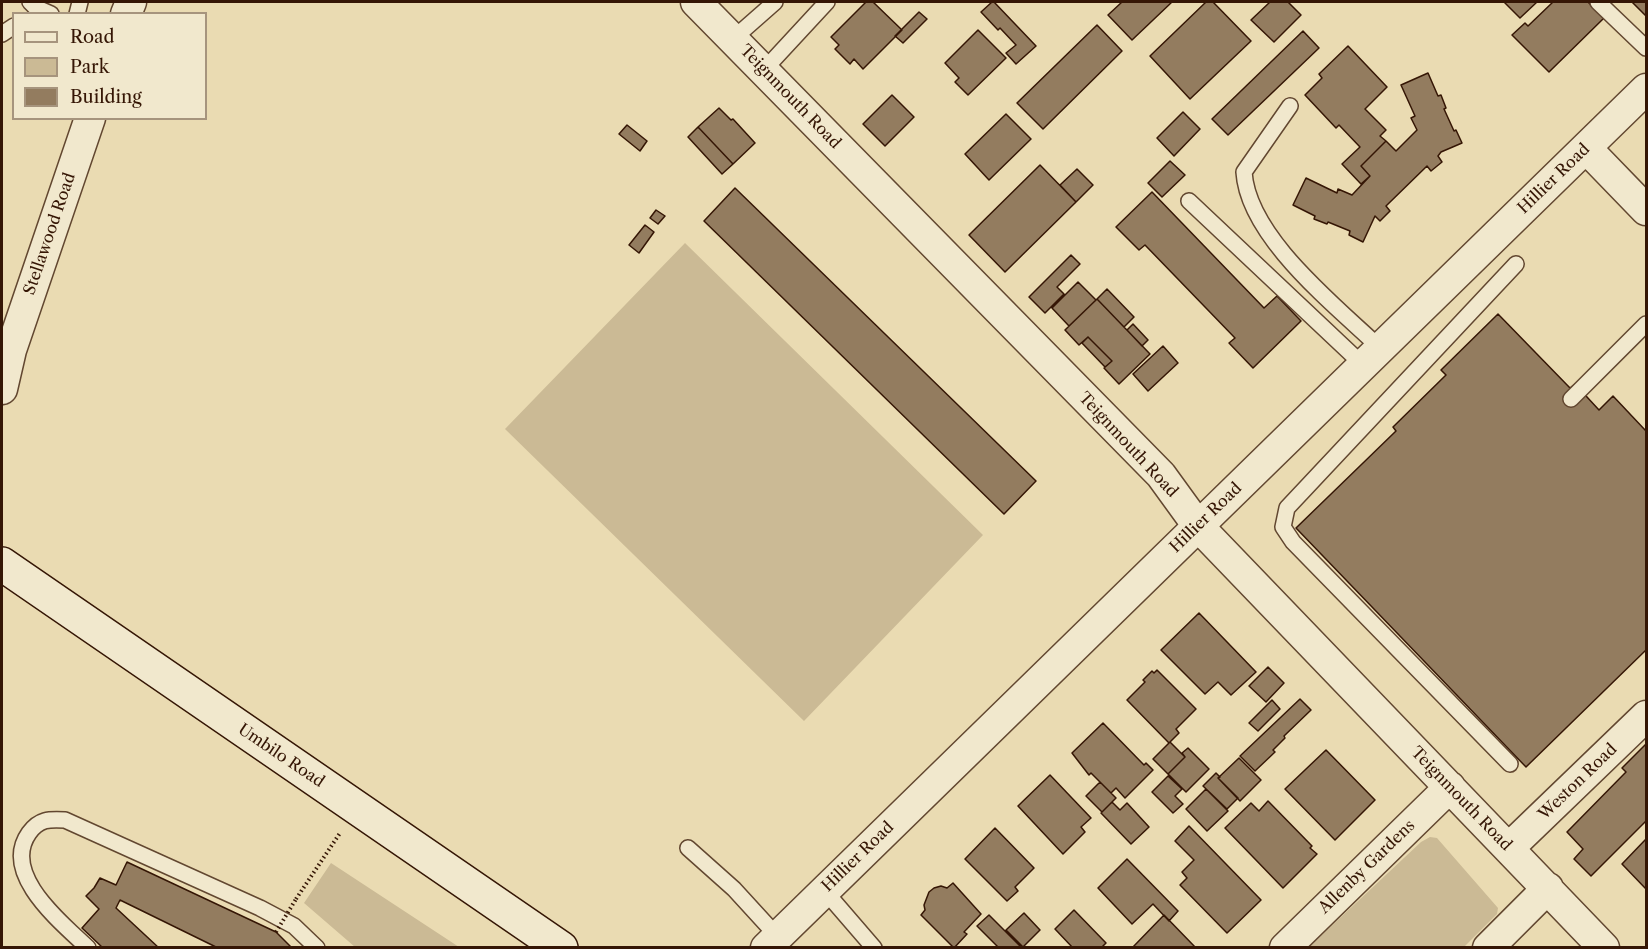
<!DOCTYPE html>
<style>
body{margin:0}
#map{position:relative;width:1648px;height:949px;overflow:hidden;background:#eadbb2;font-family:"Libre Caslon Text",serif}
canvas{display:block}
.frame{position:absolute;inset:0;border:3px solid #351605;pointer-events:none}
.legend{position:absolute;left:12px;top:12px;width:195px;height:108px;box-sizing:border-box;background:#f1e8cd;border:2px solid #a6947d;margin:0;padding:8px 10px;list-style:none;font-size:18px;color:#351605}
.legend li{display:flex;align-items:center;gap:12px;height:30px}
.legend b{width:30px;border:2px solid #a6947d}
</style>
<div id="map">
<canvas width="1648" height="949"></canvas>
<div class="frame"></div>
<ul class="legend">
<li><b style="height:8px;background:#f1e8cd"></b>Road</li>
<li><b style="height:16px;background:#cbba95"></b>Park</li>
<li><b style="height:16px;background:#937c5f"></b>Building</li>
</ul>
</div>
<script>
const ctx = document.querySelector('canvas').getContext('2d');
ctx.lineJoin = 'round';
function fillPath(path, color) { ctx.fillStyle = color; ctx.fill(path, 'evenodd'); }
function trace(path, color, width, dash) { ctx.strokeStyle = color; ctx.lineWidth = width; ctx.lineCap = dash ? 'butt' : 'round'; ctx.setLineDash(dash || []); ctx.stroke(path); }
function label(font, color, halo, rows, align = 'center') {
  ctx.font = font + ' "Libre Caslon Text",serif'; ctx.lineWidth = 4.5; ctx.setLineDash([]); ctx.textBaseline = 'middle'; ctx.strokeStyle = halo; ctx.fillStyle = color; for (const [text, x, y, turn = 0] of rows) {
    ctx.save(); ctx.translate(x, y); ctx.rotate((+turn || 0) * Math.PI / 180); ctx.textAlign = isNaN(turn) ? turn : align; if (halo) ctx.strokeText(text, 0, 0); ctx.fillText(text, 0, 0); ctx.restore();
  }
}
fillPath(new Path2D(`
 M685,243L983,535L804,721L505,429Z
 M1430,837L1437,838L1498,908L1497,914L1464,947H1309L1421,842Z
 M331,863L459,947H355L304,903Z`), '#cbba95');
const building = new Path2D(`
 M866,2H873L902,30L863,69L854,59L850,64L835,49L839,45L831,37Z
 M992,2H994L1036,46L1016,64L1006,53L1016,45L1000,28L998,30L981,12Z
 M1122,2H1172L1132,40L1108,15Z
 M1206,2H1213L1251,41L1190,99L1150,56Z
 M1270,2H1288L1301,15L1274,42L1251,20Z
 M1504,2H1537L1520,18Z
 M1553,2H1588L1604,18L1549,72L1512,35L1525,23L1528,26Z
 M1632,2H1646V16Z
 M919,12L927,19L903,43L895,36Z
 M1097,25L1122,51L1043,129L1017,103Z
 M978,30L1006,58L968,95L955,82L959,78L945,63Z
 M1303,31L1319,48L1228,135L1212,119Z
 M1348,46L1387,87L1365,109L1386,130L1380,136L1386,141L1361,166L1370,176L1361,184L1342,164L1360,147L1339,125L1336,128L1305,95L1322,78L1319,74Z
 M1428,73L1438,96L1441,95L1446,108L1444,109L1454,131L1456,130L1462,143L1441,152L1438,156L1442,162L1431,171L1427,166L1386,206L1390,211L1380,221L1375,216L1363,242L1349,235L1350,231L1328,222L1327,224L1314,219L1315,216L1293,205L1306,178L1337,193L1338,189L1352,195L1370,176L1361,166L1386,141L1396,151L1417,130L1411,118L1415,116L1401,85Z
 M892,95L914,117L885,146L863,124Z
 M719,108L731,120L733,119L755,143L733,164L698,127Z
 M1183,112L1200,129L1174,156L1157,138Z
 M1006,114L1031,139L989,180L965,154Z
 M627,125L647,141L640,151L619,134Z
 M698,127L733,164L722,174L688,137Z
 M1170,161L1185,175L1162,197L1148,183Z
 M1040,165L1076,202L1005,272L969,235Z
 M1077,169L1093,185L1076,202L1060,185Z
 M735,188L1036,481L1004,514L704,221Z
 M1152,192L1264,308L1277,296L1301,321L1253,368L1229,343L1235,338L1145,245L1139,250L1116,227Z
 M656,210L665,216L658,224L650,218Z
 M645,225L654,232L639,253L629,245Z
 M1071,255L1080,264L1057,287L1064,294L1045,313L1029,297Z
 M1078,282L1096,300L1069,326L1052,308Z
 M1107,289L1134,317L1124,327L1097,299Z
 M1097,299L1150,354L1119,384L1104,368L1112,361L1088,337L1079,345L1065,330Z
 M1498,314L1570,388L1575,384L1599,410L1613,396L1646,431V650L1526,767L1296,528L1396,431L1393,427L1446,375L1441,370Z
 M1133,324L1148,340L1142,346L1127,330Z
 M1088,337L1112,361L1105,367L1082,343Z
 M1163,346L1178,363L1148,391L1133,374Z
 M1199,613L1256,672L1231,695L1218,682L1205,694L1161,650Z
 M1268,667L1284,683L1266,702L1249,686Z
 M1157,670L1196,709L1176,729L1179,733L1169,743L1127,700L1145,682L1143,680L1152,671L1154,673Z
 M1300,699L1311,710L1284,736L1285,738L1273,750L1275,752L1255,771L1240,756Z
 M1272,700L1280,709L1258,731L1249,723Z
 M1103,723L1144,765L1146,763L1153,770L1125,798L1116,788L1111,793L1091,773L1089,775L1072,753Z
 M1170,742L1185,757L1168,774L1153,759Z
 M1646,744V821L1591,876L1574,859L1583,849L1567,832L1626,772L1622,768Z
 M1188,748L1209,769L1186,792L1168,774L1185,757L1182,753Z
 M1326,750L1375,800L1335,840L1285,789Z
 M1239,758L1261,780L1240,801L1218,778Z
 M1216,773L1220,777L1218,778L1238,798L1227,809L1203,786Z
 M1050,775L1091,818L1081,827L1085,832L1063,854L1018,806Z
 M1168,776L1182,789L1175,796L1183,804L1173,813L1152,792Z
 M1100,782L1116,798L1102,812L1086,796Z
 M1206,789L1228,811L1207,831L1186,809Z
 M1268,801L1312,846L1310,848L1317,854L1283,888L1225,828L1251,803L1259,811Z
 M1112,802L1120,810L1127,803L1149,827L1131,844L1101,813Z
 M1189,826L1261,900L1227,933L1180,885L1187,878L1182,872L1194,860L1175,841Z
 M995,828L1034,868L1015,887L1018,891L1007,901L965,859Z
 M1646,839V889L1622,864Z
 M1127,859L1178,911L1169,921L1153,904L1132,924L1098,888Z
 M127,862L276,932L292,948H218L120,900L116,908L159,948H103L82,928L99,909L86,896L94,888L100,878L116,885Z
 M953,883L981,914L964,932L967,934L954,948L921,915L925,910L924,905L929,892L934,888L941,886L947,888Z
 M1074,910L1106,943L1101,948H1073L1055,929Z
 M1024,913L1040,930L1023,947L1006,930Z
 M989,915L1022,948H999L977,926Z
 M1164,915L1196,948H1132Z`);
fillPath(building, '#937c5f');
trace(building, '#351605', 1.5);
const lane = new Path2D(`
 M30,2L35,7L51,14
 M1598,2L1646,48
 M77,14L80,2
 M2,34L14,26
 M733,39L775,2
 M764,70L827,2
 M1290,106L1244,172C1248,237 1335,305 1380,348
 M1189,201L1363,365
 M1571,399L1646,324
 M1510,764L1293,542L1283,527L1287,508L1516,264
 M688,848L734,889L777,936
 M824,890L874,948
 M88,948C62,923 0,874 29,833C39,819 49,819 65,820L260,908L294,926L317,948`);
const street = new Path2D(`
 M696,2L1161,475L1198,526L1604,948
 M126,14L131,2
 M1586,148L1646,210
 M2,389L11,350L90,118
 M1509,848L1646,716
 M766,948L1646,89
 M1285,948L1450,787
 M1488,948L1548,888`);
const secondary = new Path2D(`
 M2,564L561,948`);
trace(lane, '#624730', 18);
trace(street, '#624730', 33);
trace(secondary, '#351605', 36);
trace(new Path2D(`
 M296,899L340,833`), '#351605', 4, [1.5, 3]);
trace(lane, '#f1e8cd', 15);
trace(street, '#f1e8cd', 30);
trace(secondary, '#f1e8cd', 33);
trace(new Path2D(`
 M276,932L296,899`), '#351605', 4, [1.5, 3]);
label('16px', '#351605', '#f1e8cd', [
 ["Teignmouth Road",790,97,46],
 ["Hillier Road",1554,179,-44],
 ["Stellawood Road",50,234,-71],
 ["Teignmouth Road",1128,445,47],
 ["Hillier Road",1206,518,-44],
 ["Umbilo Road",281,756,34],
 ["Weston Road",1578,782,-44],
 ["Teignmouth Road",1461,799,46],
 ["Hillier Road",858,857,-44],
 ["Allenby Gardens",1367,867,-44]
]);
</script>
